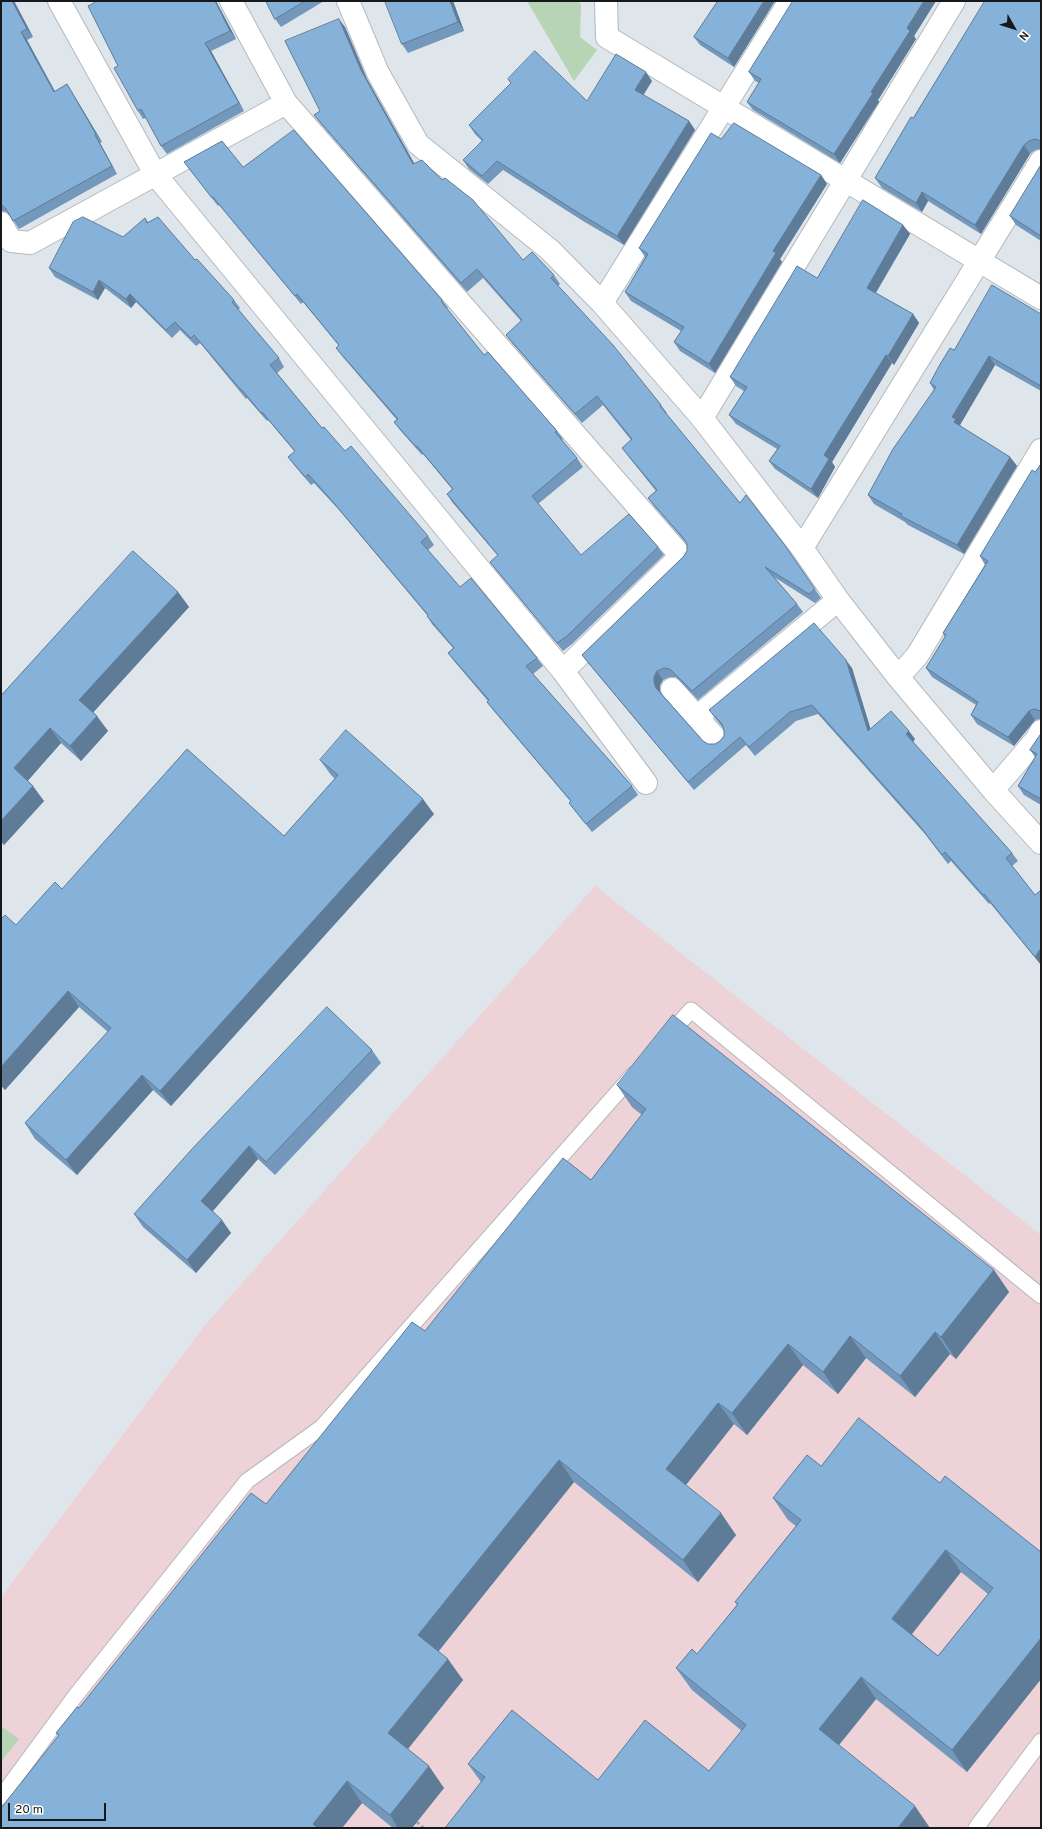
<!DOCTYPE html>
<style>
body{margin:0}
#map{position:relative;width:1042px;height:1829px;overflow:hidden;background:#dee5eb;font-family:Overpass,sans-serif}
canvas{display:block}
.frame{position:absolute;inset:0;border:2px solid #16191b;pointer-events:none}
.north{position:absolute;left:994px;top:8px;width:40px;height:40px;-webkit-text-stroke:3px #fff;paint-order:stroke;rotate:129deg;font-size:11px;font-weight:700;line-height:16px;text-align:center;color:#16191b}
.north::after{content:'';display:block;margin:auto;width:14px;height:18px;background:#16191b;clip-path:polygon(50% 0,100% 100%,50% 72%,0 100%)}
.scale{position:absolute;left:8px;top:1803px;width:98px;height:18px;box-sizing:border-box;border:2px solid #16191b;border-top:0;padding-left:5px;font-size:12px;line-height:14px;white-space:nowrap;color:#16191b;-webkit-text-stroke:3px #fff;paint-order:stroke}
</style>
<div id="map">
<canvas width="1042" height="1829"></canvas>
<div class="frame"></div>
<div class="north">N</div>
<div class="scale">20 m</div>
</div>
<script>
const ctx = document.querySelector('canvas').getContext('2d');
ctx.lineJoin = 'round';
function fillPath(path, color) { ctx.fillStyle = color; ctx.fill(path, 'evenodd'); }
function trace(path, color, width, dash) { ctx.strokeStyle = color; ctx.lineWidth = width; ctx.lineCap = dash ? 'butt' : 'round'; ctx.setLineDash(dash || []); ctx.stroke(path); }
fillPath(new Path2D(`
 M595,886L1041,1235V1828H1V1762L18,1739L1,1726V1597L205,1325Z`), '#edd2d7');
fillPath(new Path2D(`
 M527,1H578L581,4L580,37L597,50L574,81Z
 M1,1726L19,1739L1,1762Z`), '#b7d4b4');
const service = new Path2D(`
 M668,1036L691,1010L1041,1296
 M1,1797L76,1695L247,1481L322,1427L633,1075
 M976,1828L1041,1741`);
const minor = new Path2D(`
 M59,1L155,174L563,671L646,783
 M231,1L286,103L681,556L563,671
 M348,1L378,73L418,144L550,250L602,303L702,418L802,548L838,600L898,677L993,790L1041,843
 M606,1L607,37L1041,298
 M1,223L11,241L30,243L286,103
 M602,303L790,1
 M702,418L954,1
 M802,548L1041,161
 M898,677L917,656L1041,450
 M672,689L718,741
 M697,717L838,600
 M993,790L1036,740L1041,731`);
trace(service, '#b3b9bf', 17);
trace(minor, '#b3b9bf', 24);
trace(new Path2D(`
 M417,1822L424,1828`), '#999fa3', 2.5, [3, 3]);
trace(service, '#fff', 15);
trace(minor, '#fff', 22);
fillPath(new Path2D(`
 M1,1H14L33,37L27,40L55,91L67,84L72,92L102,142L100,143L117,174L19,229L9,214L7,212L1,211Z
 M216,1L236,39L211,51L244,111L167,154L161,146L146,118L143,119L138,111L118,66L94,3Z
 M266,1H324L281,27L275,19Z
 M453,1L464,31L408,53L402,44Z
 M718,1H775L734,67L700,45L694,37Z
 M793,1H936L914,36L916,39L878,100L879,102L840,163L753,110L747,102L759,83L755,81L749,72Z
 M1041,1V149L1035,150L1030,154L981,234L928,201L922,212L882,188L875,178L913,118Z
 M345,27L367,79L414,163L442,180L523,260L554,275L560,284L558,286L661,405L667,413L666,414L740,503L786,547L821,598L815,603L774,577L797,604L803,612L698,700L676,677H670L663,680L660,685V691L661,693L703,741L708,744H715L720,741L724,736V730L723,728L715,718L709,710L852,668L870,729L915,739L913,742L1012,853L1018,861L1012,866L1035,895L1041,890V965L990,903L989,904L951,861L948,864L925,834L818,714L796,721L755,756L746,745L694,790L589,664L582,655L684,556L687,551V544L654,506L648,498L656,491L628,456L622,448L631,440L603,405L582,423L512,343L506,335L521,321L483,278L467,292L320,123L314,115L320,111Z
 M508,79L587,101L652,81L643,95L689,121L695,130L624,245L583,221L503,170L488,184L469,169L463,160L482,141L475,134L469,125L511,83Z
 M721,139L821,175L827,184L780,259L782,262L715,373L680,351L674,342L681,331L631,301L625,292L645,257L639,248Z
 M184,162L243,167L442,300L448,308L447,309L484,355L557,431L563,439L562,440L577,458L583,467L538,504L581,555L658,547L664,555L572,644L563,651L496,570L490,562L498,556L452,502L447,494L452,489L423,454L422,455L400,430L394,422L397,420L342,356L336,348L339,346L303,302L301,304L219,205L218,206Z
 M1041,165V241L1016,225L1010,216Z
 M145,218L148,222L195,260L234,300L240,308L238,310L279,358L284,367L277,373L322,428L428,536L434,545L428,550L460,587L537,658L543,666L533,674L632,786L638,795L592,832L575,811L569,803L571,802L493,710L487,702L488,701L454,661L448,653L453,648L432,624L427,616V615L339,510L314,483L311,485L294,465L288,457L295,452L268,420L267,421L247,398L246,399L200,343L196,346L180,330L172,338L136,302L131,308L105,288L98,300L55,277L49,268L123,237Z
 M903,225L910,234L876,293L913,314L919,323L894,365L892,363L832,462L835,467L818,498L775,469L769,461L777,449L736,424L729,415L744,391L736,386L730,377Z
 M1041,314V391L995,365L960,425L961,427L1010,457L1017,466L964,554L908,525L905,522L874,504L868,495L934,390L930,383L954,350Z
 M1041,464V719L1035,720L1014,746L977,724L971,715L976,705L932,677L926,668L945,637L943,633L985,565L980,556L1035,472Z
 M178,592L189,607L93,712L108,731L81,761L61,743L27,781L44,801L4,845L1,842V693L2,694Z
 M1041,734V805L1024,795L1018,786L1035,757L1030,750Z
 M320,760L434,814L171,1106L153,1090L77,1175L35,1139L25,1123L108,1032L79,1007L5,1090L1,1086V919L16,925L62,889L284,836L335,779L331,775Z
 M372,1050L381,1063L275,1175L258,1159L213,1211L231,1233L196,1273L143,1227L134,1214Z
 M617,1085L994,1270L1009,1292L956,1359L950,1354L915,1397L866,1358L838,1394L803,1365L747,1435L734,1424L686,1485L736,1535L698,1582L574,1482L438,1651L463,1680L408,1749L444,1788L412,1828H393L362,1803L342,1828H1L59,1736L56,1733L425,1331L591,1180L642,1115L632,1107Z
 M821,1466L940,1483L1041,1552V1679L967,1772L876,1699L839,1745L930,1828L481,1782L468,1764L598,1780L709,1771L742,1731L692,1690L676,1668L697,1654L737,1605L735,1602L796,1526L788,1520L773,1498ZM961,1572L988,1594L938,1656L912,1634Z`), '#7398bb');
fillPath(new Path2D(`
 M12,1H14L33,37L27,29Z
 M215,1H216L236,39L230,31Z
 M450,1H453L464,31L458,22Z
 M764,1H775L734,67L728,58Z
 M924,1H936L914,36L916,39L878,100L879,102L840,163L834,154L907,28Z
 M339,19L345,27L367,79L419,172L413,164L361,70Z
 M21,32L27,40L59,100L54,92Z
 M205,43L211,51L244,111L239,103Z
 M646,72L652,81L641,99L635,90Z
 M67,84L72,92L102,142L96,134Z
 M689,121L695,130L624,245L617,236Z
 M95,135L100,143L117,174L112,166Z
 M1024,145L1030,154L981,234L975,225Z
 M821,175L827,184L780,259L782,262L715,373L709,364L773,251Z
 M922,192L928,201L922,212L916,203Z
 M903,225L910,234L873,297L867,288Z
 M99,280L105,288L98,300L93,292Z
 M130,294L136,302L131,308L126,299Z
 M913,314L919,323L894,365L888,356Z
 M886,355L892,363L832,462L835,467L818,498L811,489L824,455Z
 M989,356L995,365L960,425L962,429L954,422L952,417Z
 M1010,457L1017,466L964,554L957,545Z
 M178,592L189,607L90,716L79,700Z
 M846,660L852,668L874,740L868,731Z
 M657,671L663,680L660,685V691L662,697L656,688L654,682V677Z
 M1029,711L1035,720L1014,746L1008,737Z
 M97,716L108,731L81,761L70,746Z
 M50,728L61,743L25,784L14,768Z
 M909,731L915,739L912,743L906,734Z
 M33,786L44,801L4,845L1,840V821Z
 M423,799L434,814L171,1106L160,1091Z
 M1041,948V965L1035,957Z
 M68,991L79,1007L5,1090L1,1084V1067Z
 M142,1075L153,1090L77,1175L66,1160Z
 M249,1146L258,1159L210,1214L201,1201Z
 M222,1220L231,1233L196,1273L187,1260Z
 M994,1270L1009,1292L956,1359L941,1337Z
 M935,1332L950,1354L915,1397L900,1376Z
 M850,1336L866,1358L838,1394L823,1372Z
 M788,1344L803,1365L747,1435L732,1413Z
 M718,1403L734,1424L681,1491L666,1469Z
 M559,1460L574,1482L434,1657L418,1635Z
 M721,1513L736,1535L698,1582L683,1560Z
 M946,1550L961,1572L907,1640L892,1619Z
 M1041,1638V1679L967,1772L952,1750Z
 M448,1659L463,1680L403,1755L388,1733Z
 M861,1677L876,1699L834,1751L819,1729Z
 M429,1766L444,1788L412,1828H398L390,1815Z
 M347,1781L362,1803L342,1828H316L313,1824Z
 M915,1806L930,1828H898Z`), '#5e7c98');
const building = new Path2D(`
 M1,1H12L27,29L21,32L54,92L67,84L96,134L95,135L112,166L13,221L6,209L1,204Z
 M93,1H215L230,31L205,43L239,103L161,146L141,109L138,111L114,68L118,66L88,6L94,3Z
 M266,1H305L275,19Z
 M385,1H450L458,22L402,44Z
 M718,1H764L728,58L694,37Z
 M793,1H924L907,28L910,31L871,92L873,93L834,154L747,102L761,79L749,72Z
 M985,1H1041V141L1035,139L1029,141L1024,145L975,225L922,192L916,203L875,178L911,117L913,118Z
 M339,19L361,70L413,164L422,160L442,180L445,178L473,200L523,260L532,252L554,275L551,278L613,345L661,405L660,406L740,503L746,495L750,500L786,547L815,589L809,594L765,567L797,604L692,691L670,669L664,668L657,671L654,677V682L656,688L703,741L708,744H715L720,741L724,736V730L722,724L709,710L814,623L846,660L868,731L891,711L909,731L906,734L1012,853L1006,858L1035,895L1041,890V948L1035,957L984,894L983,895L945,852L942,855L919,825L812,705L790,712L749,747L740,737L688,782L582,655L684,556L687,551V544L684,539L648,498L657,490L622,448L632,439L597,396L575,414L506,335L522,320L477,269L461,283L314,115L320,111L285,41Z
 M535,51L587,101L616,54L646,72L635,90L689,121L617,236L577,212L497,161L482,176L463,160L483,140L469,125L511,83L508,79Z
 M734,123L821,175L773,251L776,253L709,364L674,342L684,327L625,292L648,254L639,248L711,133L721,139Z
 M294,130L442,300L441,301L484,355L488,352L557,431L555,432L577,458L532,496L581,555L629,514L658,547L567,636L557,643L490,562L498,555L447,494L453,489L417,446L416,447L394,422L398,419L336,348L339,345L297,294L295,296L213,197L212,198L184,162L222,141L243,167Z
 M1041,165V236L1010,216Z
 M863,200L903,225L867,288L913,314L888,356L886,355L824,455L829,459L811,489L769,461L780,446L729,415L747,387L730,377L797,266L817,278Z
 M83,217L123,237L145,218L147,223L158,217L195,260L197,259L234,300L232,302L279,358L270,365L322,428L324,427L345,451L351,446L428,536L421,542L460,587L471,578L537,658L526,666L632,786L586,824L569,803L571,801L487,702L489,700L448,653L454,648L427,616L428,615L333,502L308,474L305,477L288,457L295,451L262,412L261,413L242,390H241L194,335L191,338L175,322L166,330L130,294L126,299L99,280L93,292L49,268L73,222Z
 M992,285L1041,314V386L989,356L952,417L956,419L954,422L1010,457L957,545L901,516L902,514L868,495L893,449L936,387L930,383L939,366L950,348L954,350Z
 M1041,464V711L1034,709L1029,711L1008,737L971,715L978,702L926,668L946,635L943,633L988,561L980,556L1032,470L1035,472Z
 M133,551L178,592L79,700L97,716L70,746L50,728L14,768L33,786L1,821V693L2,694Z
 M346,730L423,799L160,1091L142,1075L66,1160L25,1123L111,1028L68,991L1,1067V919L5,915L16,925L55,882L62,889L187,749L284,836L338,775L320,760Z
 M1041,734V799L1018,786L1037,754L1030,750Z
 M327,1007L372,1050L266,1162L249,1146L201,1201L222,1220L187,1260L134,1214L192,1149Z
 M673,1015L994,1270L941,1337L935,1332L900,1376L850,1336L823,1372L788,1344L732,1413L718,1403L666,1469L721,1513L683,1560L559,1460L418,1635L448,1659L388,1733L429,1766L390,1815L347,1781L313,1824L318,1828H1V1808L59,1735L56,1733L77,1707L79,1708L251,1493L266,1504L412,1322L425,1331L563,1158L591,1180L646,1109L617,1085Z
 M859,1418L940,1483L945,1476L1041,1552V1638L952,1750L861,1677L819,1729L915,1806L898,1828H445L485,1777L468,1764L512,1710L598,1780L645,1720L709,1771L746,1725L676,1668L692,1649L697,1654L738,1604L735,1602L801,1520L773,1498L807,1455L821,1466ZM946,1550L993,1588L938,1656L892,1619Z`);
fillPath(building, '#86b1d9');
trace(building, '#5e7c98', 1);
</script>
